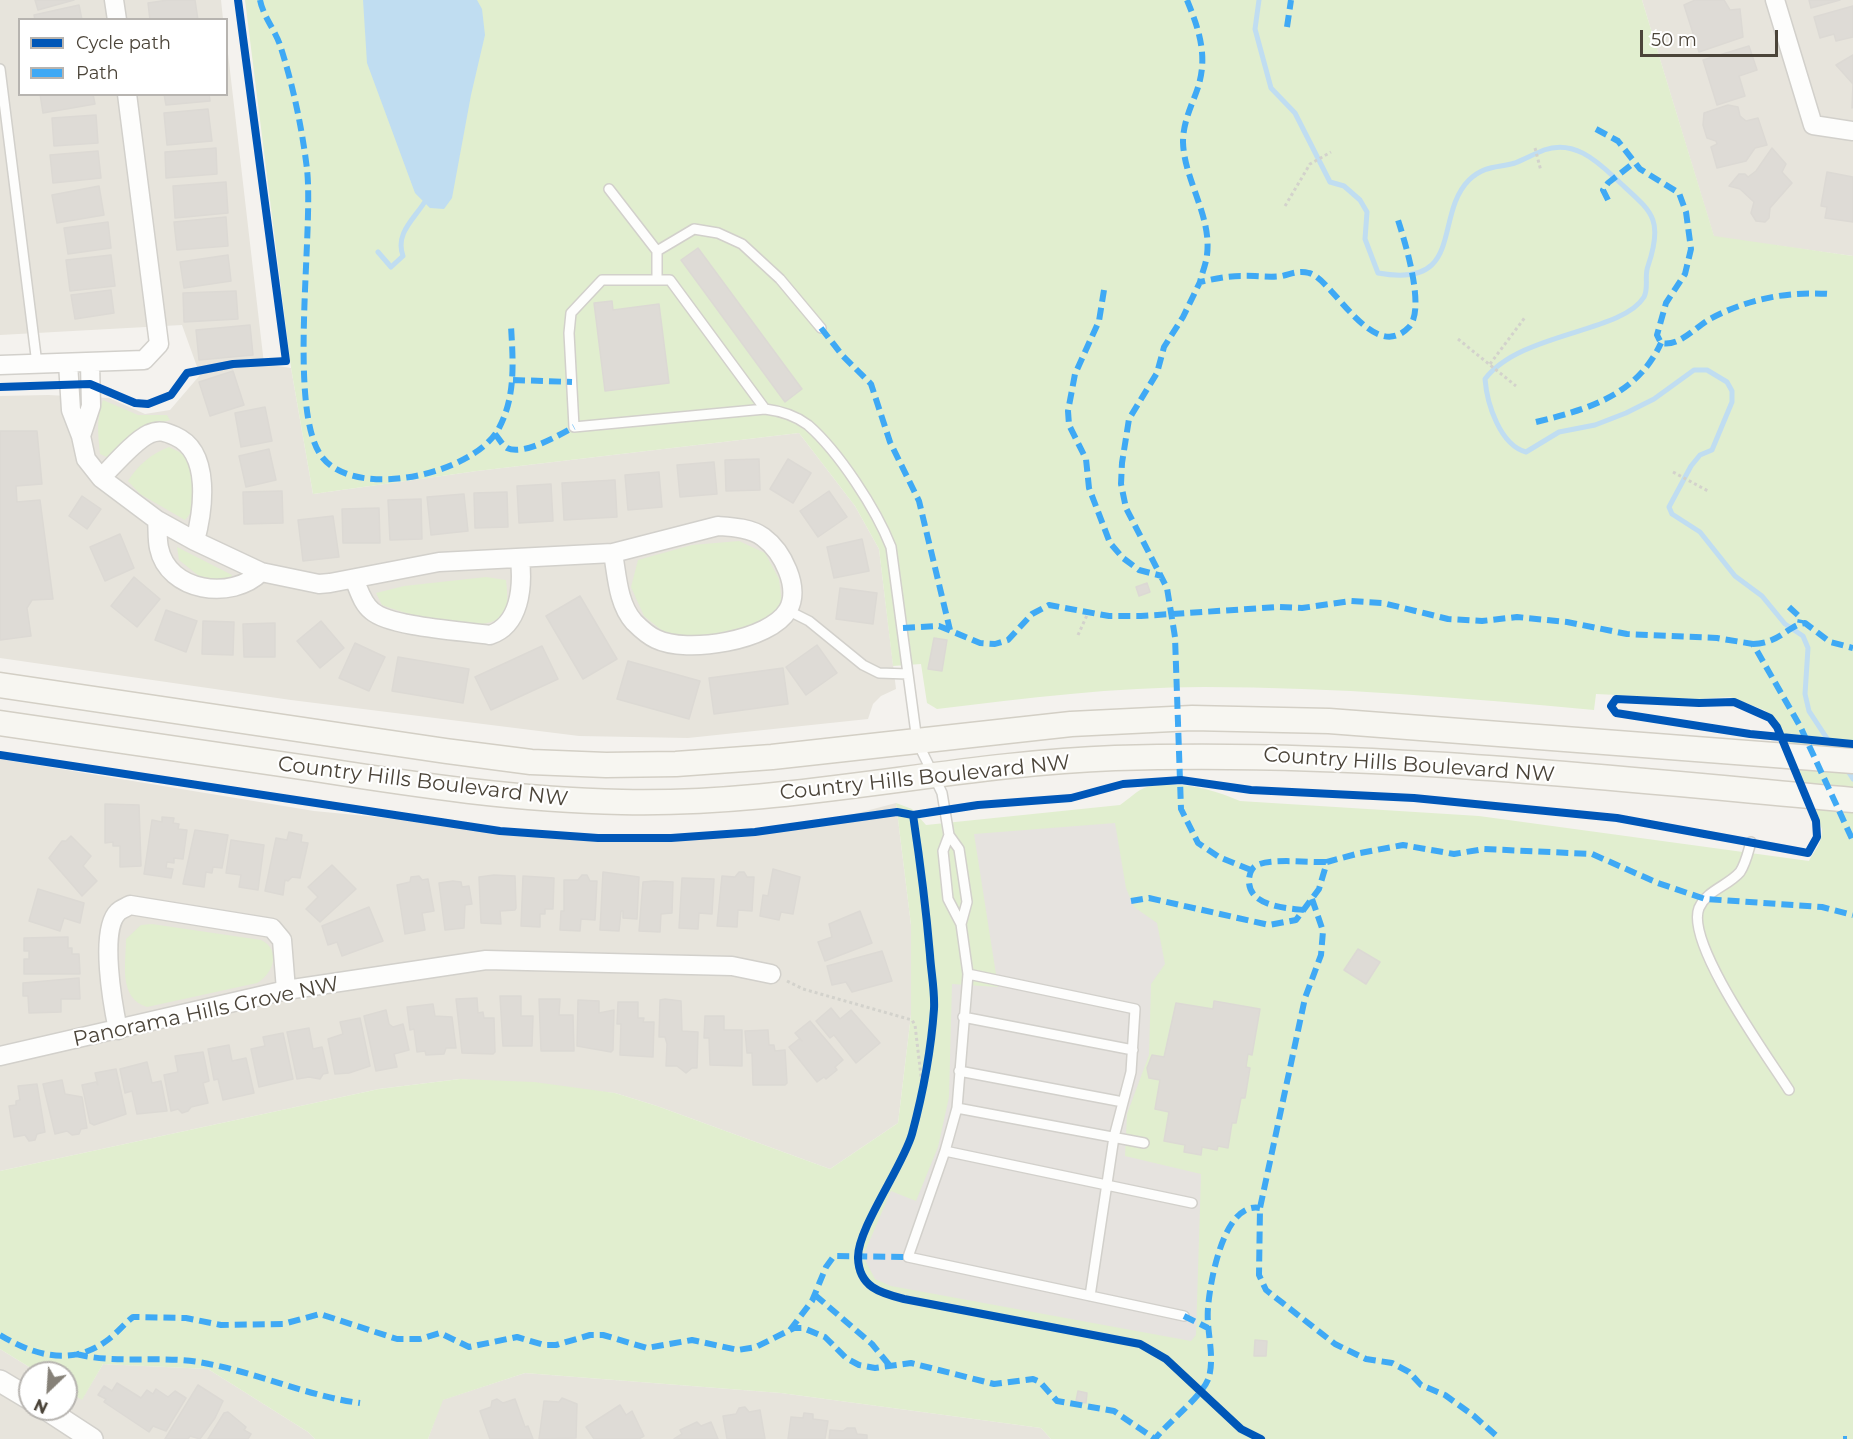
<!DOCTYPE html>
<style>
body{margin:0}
#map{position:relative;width:1853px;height:1439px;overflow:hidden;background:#f4f2ee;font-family:Montserrat,sans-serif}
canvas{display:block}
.legend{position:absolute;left:18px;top:18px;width:210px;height:78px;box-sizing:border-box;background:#fff;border:2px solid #b7b4b0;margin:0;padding:8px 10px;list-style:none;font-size:18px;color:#4b4439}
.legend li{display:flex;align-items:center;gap:12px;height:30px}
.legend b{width:30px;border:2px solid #b7b4b0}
.north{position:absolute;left:18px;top:1361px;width:60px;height:60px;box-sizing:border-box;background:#fff;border:2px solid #b7b4b0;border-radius:50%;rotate:205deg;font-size:16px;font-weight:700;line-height:24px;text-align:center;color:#4b4439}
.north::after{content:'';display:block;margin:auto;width:21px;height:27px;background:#868178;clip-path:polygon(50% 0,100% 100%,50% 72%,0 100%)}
.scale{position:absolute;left:1640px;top:30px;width:138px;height:27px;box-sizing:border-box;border:3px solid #4b4439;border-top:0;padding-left:8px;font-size:18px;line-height:21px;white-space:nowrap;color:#4b4439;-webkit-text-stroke:4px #fff;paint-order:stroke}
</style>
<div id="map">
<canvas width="1853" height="1439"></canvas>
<ul class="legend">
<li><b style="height:8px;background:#0057b8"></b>Cycle path</li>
<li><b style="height:8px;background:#3fa9f5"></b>Path</li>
</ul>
<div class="north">N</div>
<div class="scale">50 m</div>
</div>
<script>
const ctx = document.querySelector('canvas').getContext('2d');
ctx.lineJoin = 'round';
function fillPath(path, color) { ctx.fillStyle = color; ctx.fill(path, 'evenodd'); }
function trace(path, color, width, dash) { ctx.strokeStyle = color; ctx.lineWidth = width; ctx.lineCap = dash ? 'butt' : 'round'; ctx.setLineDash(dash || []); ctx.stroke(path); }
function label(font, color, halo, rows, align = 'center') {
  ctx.font = font + ' Montserrat,sans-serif'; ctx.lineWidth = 4.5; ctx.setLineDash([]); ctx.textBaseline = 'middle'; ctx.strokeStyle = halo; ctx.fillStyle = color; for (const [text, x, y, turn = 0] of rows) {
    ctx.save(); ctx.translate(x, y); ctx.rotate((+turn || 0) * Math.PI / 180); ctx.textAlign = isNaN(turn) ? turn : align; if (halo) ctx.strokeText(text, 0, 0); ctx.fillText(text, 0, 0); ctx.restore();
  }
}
fillPath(new Path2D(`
 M0,0H221L223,19L20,20V94H226L227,45L264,364L291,368L313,494L477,471L799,433L855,506L879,549L896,689L881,696L873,704L868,719L688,738L579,736L291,700L0,658V396L48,395L109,398L145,414L170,410L200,375L182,325L0,335Z
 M1642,0H1853V256L1714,237Z
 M0,759L314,811L596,838L801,828L896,803L911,925V1015L898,1123L830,1169L657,1106L615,1093L460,1079L379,1089L0,1171Z
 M0,1349L39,1373H30V1409H66V1390L82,1399L103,1364L208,1369L308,1432L315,1439H0Z
 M525,1373L781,1393L1041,1428L1051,1439H428L442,1400Z`), '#e7e4dc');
fillPath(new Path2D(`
 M245,0H1642L1714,236L1853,256V1439H1051L1041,1428L781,1393L525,1373L443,1400L428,1439H315L308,1432L208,1369L103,1364L82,1400L66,1390V1373H39L0,1349V1171L379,1089L460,1079L534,1082L615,1093L657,1106L830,1169L898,1123L911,1015V925L896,803L912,809L926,825L1120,805C1128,800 1138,789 1147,787C1178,780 1212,789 1240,801L1479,816L1809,861C1815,849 1822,845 1822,829L1776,719L1764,710L1730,697L1698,699L1596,694L1594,710C1464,698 1335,687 1204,687C1115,687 1026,698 937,709L927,703L921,664L893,666L879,549L855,506L799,433L477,471L313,494L291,368Z
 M103,400L138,415H167L170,420L145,427L109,458L100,454C98,434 96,419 103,400Z
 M169,447C172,449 179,451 182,454C194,467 199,509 185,520L140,494L128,481C138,465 151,454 169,447Z
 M739,541L765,553L779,579L782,604L774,616L765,622L698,638L670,637L644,616L631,587L638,560L692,545Z
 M177,547L232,575L229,582L199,576L179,560Z
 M486,577L506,580C507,590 509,604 504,613C487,639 405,614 382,605L376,593L404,586Z
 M152,924L261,940C282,950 273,974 257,983L147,1007C118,998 126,964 126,939L141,925Z`), '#e1eecf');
fillPath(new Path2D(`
 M1115,823L1126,888L1134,907L1157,923L1165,964L1151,984L1149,1055L1127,1114L1125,1156L1201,1174L1196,1335L1191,1341L891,1286L875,1279L863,1256L891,1191L916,1201L938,1147L949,1097L952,984L998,987L974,834Z`), '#e6e3df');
fillPath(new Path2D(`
 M363,0H477L482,9L485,35L471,95L452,198L444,209L430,208L415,193L367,63Z`), '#c0ddf1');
trace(new Path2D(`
 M1259,0L1255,29L1271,88L1295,113L1330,182L1344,186L1360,200L1367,212L1365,239L1378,273C1466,289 1433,216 1469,180C1485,165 1497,168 1515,163C1525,159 1534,154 1544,150C1573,140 1595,159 1615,178C1650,211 1665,216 1648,266C1644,275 1649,288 1644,297C1622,333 1521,332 1485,379C1487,404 1500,445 1526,452L1559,432L1595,425L1626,413L1654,399L1694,370H1707L1727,382L1732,391V402L1712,450L1700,455L1691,466L1669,507L1672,514L1700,532L1735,576L1762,596L1785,624L1803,636L1808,648L1805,694L1809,711L1836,752
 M378,252L391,267L403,256C395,234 413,220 424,203
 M1846,768L1853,779`), '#c0ddf1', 5);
const building = new Path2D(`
 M35,0H74L38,10Z
 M168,0H195L198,20H150L148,3Z
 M1695,0H1724L1730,10L1740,9L1743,37L1699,52L1684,5Z
 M1809,0H1840L1811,8Z
 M79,5L82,20H35L34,15Z
 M1853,6V37L1836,41L1834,34L1820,38L1814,17Z
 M1749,46L1757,70L1739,76L1745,96L1717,105L1703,60Z
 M1853,55V107L1852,108L1853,84L1836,65Z
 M40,94H93L95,104L43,113Z
 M164,94H209L210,101L166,105Z
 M1728,105L1738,107L1740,116L1746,121L1758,118L1767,145L1755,148L1746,161L1717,168L1711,147L1717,144L1716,141L1707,138L1703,125L1704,113Z
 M208,109L212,141L167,145L164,113Z
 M96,115L98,143L54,146L52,118Z
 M216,148L217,174L166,178L165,152Z
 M1772,148L1786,164L1782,172L1792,183L1770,208L1769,218L1765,222L1756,221L1751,213L1754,202L1740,189L1729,186L1739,174H1745L1748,177L1756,171Z
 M98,151L101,178L53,183L50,155Z
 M1827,172L1853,177V222L1825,218L1827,207L1821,206Z
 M226,182L228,213L175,218L173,186Z
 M99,186L104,215L57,223L52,195Z
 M226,217L228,246L177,250L174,222Z
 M108,222L111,248L68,254L64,228Z
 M698,248L802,389L785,402L681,260Z
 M111,255L115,286L70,291L66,260Z
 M228,255L231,281L184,288L180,262Z
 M111,290L114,313L75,319L71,295Z
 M236,291L238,319L184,322L183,293Z
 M612,301L613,310L659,304L669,383L605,391L594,303Z
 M250,325L253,355L199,360L196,330Z
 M233,371L244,405L210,416L199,382Z
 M265,407L272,441L241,447L235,413Z
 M0,431H37L42,484L16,486L17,502L40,500L53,599L32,600L27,608L31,636L0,640Z
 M269,449L276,480L246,487L239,456Z
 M759,459L760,490L726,491L725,460Z
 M788,459L811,473L793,503L770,489Z
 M714,462L717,494L680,497L677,465Z
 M659,472L662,507L628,510L625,475Z
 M615,480L617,517L564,520L562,483Z
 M551,484L553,521L519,523L517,486Z
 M282,491L283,523L244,524L243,492Z
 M829,491L847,517L818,537L800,511Z
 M507,492L508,527L475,528L474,493Z
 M464,494L468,531L431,535L427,497Z
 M82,496L101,509L87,529L69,516Z
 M421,499L422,539L390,540L388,500Z
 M379,508L380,543H343L342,509Z
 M333,516L339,557L303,561L298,520Z
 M120,534L134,568L105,581L90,547Z
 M862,539L869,571L834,578L827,547Z
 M134,577L160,599L137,627L111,606Z
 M1147,583L1150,592L1139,596L1136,587Z
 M840,588L877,593L873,624L836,619Z
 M580,596L617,659L583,679L546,616Z
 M166,610L197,621L186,652L155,640Z
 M203,621L234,622L233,655L202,654Z
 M321,621L344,648L320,668L297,641Z
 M275,623V657H244L243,624Z
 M934,638L947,640L942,671L928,669Z
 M355,643L385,657L369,691L339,678Z
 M817,645L837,673L806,695L786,667Z
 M542,646L558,679L491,710L475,677Z
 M398,657L469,669L463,703L392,691Z
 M628,661L700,681L689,719L617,699Z
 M783,668L788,704L714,714L709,678Z
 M105,804L139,805L141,866L120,867V846H113V842L105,843Z
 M162,817L174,818L173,823L179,824L178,829L187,830L183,859L174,858V863L167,862L166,868L173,869L171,878L144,874L152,820L162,822Z
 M195,830L228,835L222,868L213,867L212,873L206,872L204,887L183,884Z
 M289,832L302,835L301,842L308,843L300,878L292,877L288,881L285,880L283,895L265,891L276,838L287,840Z
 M71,836L91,856L83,866L97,881L82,896L49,858L62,841H66Z
 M231,840L264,845L258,890L239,887L241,875L226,873Z
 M332,865L356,889L320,922L306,909L318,897L308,887Z
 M773,869L800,877L793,914L781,912L779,920L760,916L763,895L768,896Z
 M603,872L639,877L637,919L623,918V911H621L619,931L600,930Z
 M739,872H744L747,877H754L752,911L738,910L737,927L717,926L722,876L735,877Z
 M494,875L515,876L516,908L515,910L500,911L501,924L481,923L479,877Z
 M582,875H587L590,881H597L595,920L581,919L580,931L560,930L561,911H564V880H578Z
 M419,876L422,880L428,879L434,911L422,913L425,930L405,934L397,885L410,882L411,877Z
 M523,876L554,878L553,909H545V914H540V927L521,926Z
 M682,878L714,879L712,914L699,913L698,929L679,928Z
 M453,881L461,882L462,887L469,886L472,904L465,905L464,928L445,930L439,883Z
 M654,881L673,882L672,913L661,914L660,932L639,931L643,882Z
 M38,889L84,903L80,923L64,918L60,931L29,921Z
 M369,907L383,941L342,956L337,942L328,945L322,926Z
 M860,911L872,943L825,961L818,942L832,937L829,924Z
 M68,937V948H72V954H79L80,974H24V959H29V951H24V938Z
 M1358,949L1380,962L1366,984L1344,970Z
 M882,951L892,981L852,992L846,982L832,985L827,966Z
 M79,978L80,999H61V1012L29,1013L28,996H23V983Z
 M500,996H521V1016H533L532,1046H503Z
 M477,998L478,1013L483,1012L484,1018H494L495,1052L493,1054L462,1053L456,999Z
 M539,999H560L559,1015H573L574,1051H541Z
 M665,999L681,1001L682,1031L698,1032L697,1068H692L686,1073L677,1066H666L667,1044L665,1037H659L660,1000Z
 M578,1000L599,1001V1013L614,1010L613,1050L611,1052L577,1046Z
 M1214,1001L1260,1009L1252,1055L1248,1054L1246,1067L1250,1068L1245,1098H1241L1236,1123H1232L1228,1148L1218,1146L1217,1150L1202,1147L1201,1155L1184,1152L1185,1145L1164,1141L1169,1112L1155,1109L1160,1080L1149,1078L1147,1068L1152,1055L1164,1057L1176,1003L1213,1009Z
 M618,1002H638V1018H644L643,1022H654L653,1057L620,1055L621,1024H617Z
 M433,1004L435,1016L452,1017L456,1048H446L444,1054L426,1055L425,1051L417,1052L414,1029L410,1030L407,1007Z
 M831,1008L840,1019L851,1010L880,1043L856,1063L834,1035L830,1038L816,1021Z
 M386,1010L389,1024L393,1027L403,1024L409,1050L394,1054L397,1067L376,1071L364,1016Z
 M705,1016H724V1030H742V1066L710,1065L709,1038H704Z
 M360,1018L370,1066L349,1073L335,1074L328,1039L343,1034L340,1022Z
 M810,1021L843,1060L835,1067L837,1070L826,1079L824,1077L817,1082L789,1047L799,1039L802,1041L795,1033Z
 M309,1028L313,1049L322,1047L328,1073L323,1074L320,1079L309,1077L297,1079L287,1032Z
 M768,1030L769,1045H774L775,1051L785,1050L787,1083L785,1085H753L752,1053H747L745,1031Z
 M283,1033L293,1079L259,1087L251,1049L265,1046L263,1037Z
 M229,1045L232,1061L246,1058L254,1093L223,1100L218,1079L214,1080L208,1049Z
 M203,1052L209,1081L203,1083L208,1103L191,1107L188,1111L182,1113L178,1109L171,1111L164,1075L178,1072L175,1056Z
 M147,1062L152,1083L161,1081L167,1111L137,1114L132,1091L125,1093L120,1069Z
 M116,1069L126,1114L94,1125L90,1123L82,1085L96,1082L98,1085L95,1073Z
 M62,1080L65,1094L82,1097L87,1128L81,1129L79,1134L72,1135L67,1131L55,1134L43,1084Z
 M37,1084L45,1132L37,1134L35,1140L29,1141L25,1135L14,1137L9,1106L16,1105V1101L20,1100L18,1086Z
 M1255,1340L1267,1341L1266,1356H1254Z
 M117,1383L141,1398L147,1390L153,1394L156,1389L168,1397L175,1391L186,1398L166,1431L153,1426L149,1432L104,1402L106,1399L98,1395L104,1386L112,1391Z
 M198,1385L223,1401L215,1418L200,1439L190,1436L188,1439H165Z
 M1078,1391L1087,1393L1086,1403L1076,1401Z
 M562,1398L577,1404L576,1438L539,1439L544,1401L559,1402Z
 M497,1399L503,1403L515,1399L525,1427L528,1426L533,1439H490L480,1411L491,1407L492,1401Z
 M620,1405L626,1415L632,1411L644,1436L639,1439H594L586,1427Z
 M745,1407L749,1412L760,1410L765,1439H727L723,1416L736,1414L739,1408Z
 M228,1412L246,1427L244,1430L251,1434L248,1439H208L224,1413Z
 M804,1413L813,1414V1419L828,1421L825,1439H788L791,1417L803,1418Z
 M697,1422L701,1426L711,1422L718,1439H674L682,1434L680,1430Z
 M847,1428H855L857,1434L867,1435V1439H829L830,1430L843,1431Z`);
fillPath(building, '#dedbd6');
trace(building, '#dcd9d4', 1.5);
const service = new Path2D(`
 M0,69L37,364
 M609,189L657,251
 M657,280V251L694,229L718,233L742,244L780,279L821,328
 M765,409L670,280H602L571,313L569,333L574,427L765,409C781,411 795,415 808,425C839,452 876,509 891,547L917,741L942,793L949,835L959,849L967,902L961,924
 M787,610L809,621L863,665L879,673L908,674
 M949,835L943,851L948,899L961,924L968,974L957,1108L945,1151L908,1257L1184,1316
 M1751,842C1748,852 1746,863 1740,872C1728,886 1707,890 1699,908C1685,943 1768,1057 1789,1090
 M968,974L1135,1009L1131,1072L1114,1137L1090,1296
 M963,1017L1133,1050
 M959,1071L1123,1102
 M957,1108L1144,1143
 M945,1151L1192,1203`);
const minor = new Path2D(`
 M114,0L117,20
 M1775,0L1813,125L1853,131
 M68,363L71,410L81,436L86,459L101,478L157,520L195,541L261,572L319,584L330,583L439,562L613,553L718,526C732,527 751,528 763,537C782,551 801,587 788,610C770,641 686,654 656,639C649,636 640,628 634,622C618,604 617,576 613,553
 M0,365L144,360L159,344L127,94
 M81,436L91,406L90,363
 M101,478C113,466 134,441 149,434C159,429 166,432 175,436C212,452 203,511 195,541
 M157,520C158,529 157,539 159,548C168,592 232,601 261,572
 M354,579C359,590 362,603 372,611C390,627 464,631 490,635C520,625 523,587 520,560
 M118,1030C113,1006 99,930 118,912C121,909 127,907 130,905L272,928L282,940L286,990
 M0,1056L286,990L486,960L732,966L771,974`);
const tertiary = new Path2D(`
 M0,1381L30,1399
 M46,1409L92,1439`);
const secondary = new Path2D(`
 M0,685L446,751L531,762L606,765L676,764L772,757L1071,724L1192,718L1329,721L1853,761
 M0,723C105,739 210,754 315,769C417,785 518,800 622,802C787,806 950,764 1115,758C1362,750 1608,778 1853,800`);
trace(service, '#d2d0cb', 12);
trace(minor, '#d2d0cb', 21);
trace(tertiary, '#d2d0cb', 24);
trace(secondary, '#d3cfc5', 27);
trace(new Path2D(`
 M1535,148L1541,171
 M1285,206L1310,164L1331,152
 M1458,339L1516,386
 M1490,364L1526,316
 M1673,472L1708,491
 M1078,635L1088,613
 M787,981L803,989L912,1020L915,1025L923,1093`), '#d3d2cc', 3, [3, 3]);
trace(service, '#fdfdfc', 9);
trace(minor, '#fdfdfc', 18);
trace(tertiary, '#fdfdfc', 21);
trace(secondary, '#f7f6f1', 24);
trace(new Path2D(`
 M260,0C263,16 275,30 280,45C293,85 302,128 307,169C314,233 287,411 322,457C356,501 475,474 499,428C516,396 513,361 511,326
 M1187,0C1200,32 1209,59 1196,93C1190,109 1183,124 1183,142C1184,180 1212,216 1207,255C1206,264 1202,273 1200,282
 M1287,27L1291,0
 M1596,129L1618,141L1640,169L1679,193L1686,212L1691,249L1685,274L1666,303L1657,335L1661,343C1680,347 1695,327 1710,319C1747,299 1788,291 1829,294
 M1608,200L1603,190L1608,183L1635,162
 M1104,290L1099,321L1075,374L1068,411L1069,425L1086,459L1089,488L1110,543L1123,558L1139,570L1162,576
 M821,328L842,355L871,384L890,442L919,501L950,630
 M513,380L572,382
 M1536,422C1589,409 1637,395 1661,343
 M495,434C499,438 502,445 507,448C524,456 559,435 574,427
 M1789,607L1801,618L1800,623
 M903,628L939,626L980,643L995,644L1008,640L1032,614L1049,605L1109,616H1141L1279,607L1302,608L1351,601L1383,603L1448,619L1482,621L1517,617L1567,622L1627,634L1717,638L1753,644L1800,726L1853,841
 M1753,644C1781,643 1788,625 1805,623L1830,642L1853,648
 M1251,870L1219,857L1198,843L1181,809L1175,637L1167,588L1126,508L1121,484L1122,463L1129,419L1157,373L1164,347L1183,317L1200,282C1213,279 1227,276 1241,276C1254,275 1268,278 1282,276C1291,274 1299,270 1309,273C1333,279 1373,365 1409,327C1426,309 1405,242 1398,220
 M1312,899L1323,931L1321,955L1305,998L1260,1208L1259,1275L1266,1290L1335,1344L1366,1359L1392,1363L1409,1372L1421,1385L1445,1395L1474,1416L1500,1439
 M1131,901L1149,898L1269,925L1296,920L1319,889L1327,862L1360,853L1403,845L1454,854L1484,849L1592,854L1658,883L1705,899L1822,907L1853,915
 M1304,910C1285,908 1248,906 1249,880C1249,876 1251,870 1254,867C1266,857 1311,863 1327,862
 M815,1295L872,1344L890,1366
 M1184,1316L1208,1328
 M790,1330L812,1301L826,1267L834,1256L908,1257
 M0,1335C35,1356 73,1367 109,1339C118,1332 125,1323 133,1317L186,1318L221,1325L283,1324L320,1314L397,1339H420L440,1333L469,1347L517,1337L544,1345H556L590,1335H603L647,1348L692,1340L738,1350L756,1347L794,1328H803L825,1337L846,1358L859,1365L875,1368L911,1363L994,1384L1033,1379L1040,1382L1057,1401L1114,1411L1155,1439C1168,1422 1204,1395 1209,1377C1215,1354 1206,1331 1208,1308C1210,1281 1224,1201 1260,1208
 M76,1354C119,1365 165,1354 209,1364C260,1374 308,1396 360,1403
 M1843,1439H1847`), '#3fa9f5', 6, [12, 6]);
trace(new Path2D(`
 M0,387L90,384L135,403L148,404L171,395L187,373L233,364L286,361L238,0
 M0,755L500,831L598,838H671L755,832L897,812L913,815L978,805L1071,798L1123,784L1181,780L1251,790L1414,798L1617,818L1808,853L1817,837L1816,821L1777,727L1770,718L1734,702L1699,703L1616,699L1611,706L1616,713L1750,734L1853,744
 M913,815C920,861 926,908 930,955C931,972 935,991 934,1009C931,1051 923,1093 912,1134C903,1166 857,1229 858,1258C859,1287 880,1293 904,1299L1140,1344L1166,1359L1241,1429L1261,1439`), '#0057b8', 8);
label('21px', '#4b4439', '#fff', [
 ["Country Hills Boulevard NW",1409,765,4],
 ["Country Hills Boulevard NW",925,778,-6],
 ["Country Hills Boulevard NW",423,782,7],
 ["Panorama Hills Grove NW",206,1012,-12]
]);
</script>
